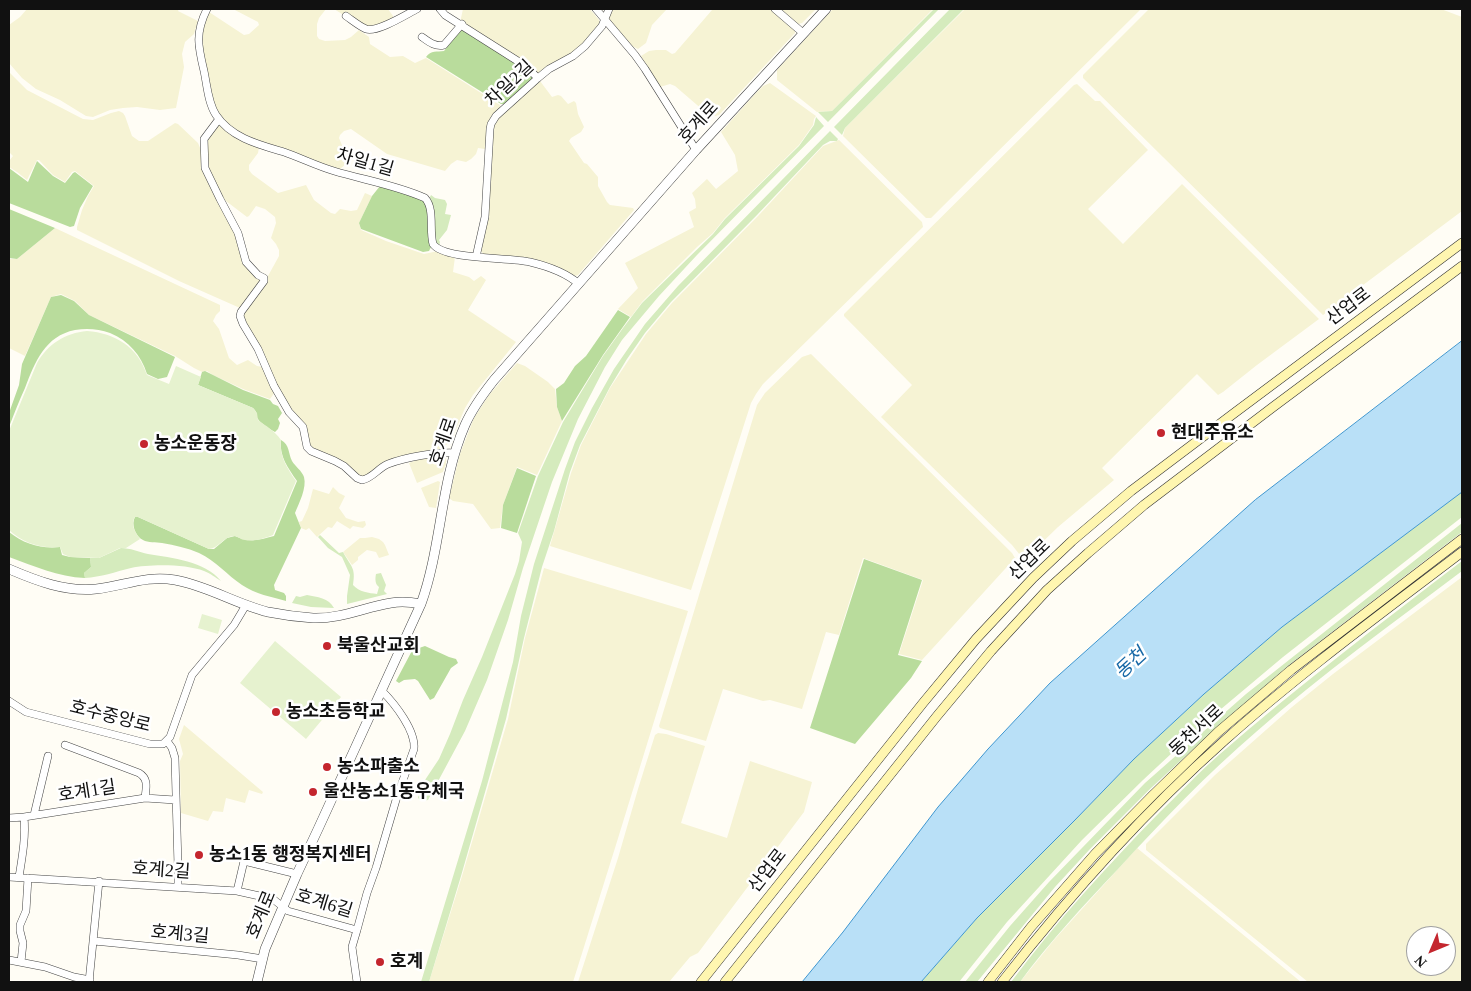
<!DOCTYPE html>
<meta charset="utf-8">
<style>
body{margin:0}
#map{position:relative;width:1471px;height:991px;overflow:hidden;background:#fffdf5;font-family:"Times New Roman",serif}
canvas{display:block}
.frame{position:absolute;inset:0;border:10px solid #111;pointer-events:none}
.north{position:absolute;left:1406px;top:926px;width:50px;height:50px;box-sizing:border-box;background:#fff;border:1px solid #a0a0a0;border-radius:50%;rotate:225deg;font-size:14px;font-weight:700;line-height:20px;text-align:center;color:#111}
.north::after{content:'';display:block;margin:auto;width:18px;height:22px;background:#c4262e;clip-path:polygon(50% 0,100% 100%,50% 72%,0 100%)}
</style>
<div id="map">
<canvas width="1471" height="991"></canvas>
<div class="frame"></div>
<div class="north">N</div>
</div>
<script>
const ctx = document.querySelector('canvas').getContext('2d');
ctx.lineJoin = 'round';
function fillPath(path, color) { ctx.fillStyle = color; ctx.fill(path, 'evenodd'); }
function trace(path, color, width, dash) { ctx.strokeStyle = color; ctx.lineWidth = width; ctx.lineCap = dash ? 'butt' : 'round'; ctx.setLineDash(dash || []); ctx.stroke(path); }
function label(font, color, halo, rows, align = 'center') {
  ctx.font = font + ' "Times New Roman","Noto Sans KR",serif'; ctx.lineWidth = 5; ctx.setLineDash([]); ctx.textBaseline = 'middle'; ctx.strokeStyle = halo; ctx.fillStyle = color; for (const [text, x, y, turn = 0] of rows) {
    ctx.save(); ctx.translate(x, y); ctx.rotate((+turn || 0) * Math.PI / 180); ctx.textAlign = isNaN(turn) ? turn : align; if (halo) ctx.strokeText(text, 0, 0); ctx.fillText(text, 0, 0); ctx.restore();
  }
}
fillPath(new Path2D(`
 M27,9H179L178,11L198,21L194,34L185,42L182,54L184,67L176,108L160,110L137,107L123,108L110,110L93,117L86,116L60,100L36,89L22,78L9,63V25L20,17Z
 M233,9H326L319,18L317,24V36L319,39L325,41L345,40L351,37L359,30L369,37L370,44L390,57L403,56L415,63L426,58L500,105V109L494,115L487,147L485,149L478,148L476,154L471,159L466,162L457,160L451,164L445,171L387,154L351,129L344,131L340,135L339,138L348,160L347,163L340,169L262,144L230,128L217,113L208,83L200,44L202,31L209,12L244,35L249,34L259,25L258,22Z
 M334,9H388L393,16V18L381,24L367,27L346,13L342,14Z
 M463,9H590L599,20L600,23L583,44L573,53L538,74L466,25L461,21V18Z
 M612,9H667L652,25L646,43L638,49L632,46L609,20V15Z
 M712,9H771L795,29V33L719,115L715,116L704,111L675,86L670,84L660,87L641,56L649,51L656,50H666L672,54L675,53L712,10Z
 M778,9H816L802,23L798,24L793,22Z
 M833,9H933L832,111L817,112L777,80V70Z
 M965,9H1141L931,218H926L843,136L845,128Z
 M1149,9H1441L1462,17V211L1323,315L1083,78V75Z
 M9,72L27,90L83,119L93,120L111,113L119,111L123,113L125,116L132,136L139,141H148L175,123L178,124L198,143L236,234L241,250V257L244,264L249,270L260,279V282L240,308L179,281L77,230V227L82,210L88,196L94,186L75,171L72,172L65,182L53,175L39,160H37L27,180L17,172L9,167V161L13,156L9,152Z
 M538,81H540L552,97L558,95L561,96L568,104L574,101L576,103L578,114L584,127L581,132L571,138L569,141L584,163L587,164L598,177V186L607,202L610,205L633,208L634,210L578,275L575,276L563,271L485,256L481,251L488,218L493,124L497,118Z
 M770,83L816,116L814,119L813,125L799,145L725,218L713,233L697,247L642,302L631,317L618,309L638,288L625,263L694,227L689,212L696,208L695,199L692,193L707,179L716,189L738,171L735,155L721,132L755,94L763,86Z
 M1077,84L1095,101H1100L1148,150L1088,209L1123,244L1182,184L1319,319L1257,365L1223,392L1218,395L1197,374L1102,468L1114,480L1058,527L1024,560L1012,545L881,417L912,385L844,316V314L1074,85Z
 M218,123L259,147L258,153L249,165V170L252,174L278,193L306,185L314,200L331,213L335,214L340,209L351,211L357,210L365,193L372,196L359,223L361,230L386,241L424,254L438,251L455,257L453,272L469,277L474,281L481,276L486,280L468,310L516,342L473,395L465,408L451,441L440,450L399,458L363,478L309,447L307,431L290,410L243,319L244,313L267,281L268,276L279,256V250L276,244L271,238L276,223L275,217L265,209L256,206L249,216L247,217L222,198L208,169L206,139Z
 M839,140L922,222L923,227L763,384L756,394L751,403L691,590L550,546L571,473L581,445L610,388L646,334L672,303L758,216L823,146Z
 M55,228L220,305V311L216,315L213,321L219,329L229,358L237,365L248,360L257,366L263,367L275,392L270,399L243,389L213,375L207,371L202,372L194,368L175,356L89,315L75,301L61,294L51,297L25,356L9,348V259H17Z
 M811,354L1012,553L1015,558L922,660L899,654L923,580L863,558L839,635L826,632L802,709L770,700L763,701L723,689L706,741L660,728L659,726L757,405L765,393L802,357Z
 M517,363L525,366L548,382L555,389L557,407L562,421L537,475L517,467L503,505L500,528L491,529L473,504L453,501L449,498L460,454L474,418L489,395Z
 M446,456V464L443,472L417,483L409,463L419,459Z
 M438,481L440,482L436,508L429,507L421,488Z
 M333,487L339,493L345,496L339,508L346,518L358,522L365,521L366,525L363,528L353,526L350,529L337,521L332,528L328,527L317,537L309,528L306,530L301,528L299,522L302,521L308,508L313,489L329,494Z
 M372,537L379,539L383,542L385,545L389,555L379,558L376,552L367,550L358,557V560L352,565L343,552L360,538H365Z
 M544,568L688,611L615,848L573,982H429L462,876L508,719L525,638Z
 M1462,577V982H1308L1146,850V844L1215,775L1292,707L1333,674ZM1416,936H1446V966H1416Z
 M184,725L263,792L262,794L249,790L245,803L226,798L223,812L213,811L208,821L181,813L180,761L183,754L179,739Z
 M658,733L666,734L705,746L681,823L727,838L750,761L812,782L804,812L698,953L690,957L669,982H578L618,858L638,789L655,735Z
 M1137,848L1301,982H1020L1054,940Z`), '#f6f3d4');
fillPath(new Path2D(`
 M934,9H939L828,122L818,112L832,111Z
 M950,9H964L845,128L842,135L834,127Z
 M816,117L824,126L697,255L659,296L622,340L605,367L578,419L552,482L523,568L508,620L487,680L465,731L428,800L422,801L418,798L421,786L439,759L450,734L463,700L482,657L515,574L519,561L522,542L518,533L538,476L563,422L603,356L623,328L642,303L713,234L725,219L799,146L814,125Z
 M830,131L838,139L837,141H830L823,145L757,215L671,302L645,333L627,359L610,387L580,445L570,472L554,531L542,567L524,638L506,719L461,876L429,982H421L482,781L513,662L521,616L534,564L565,469L575,442L592,408L614,369L645,324L678,286Z
 M431,195L435,198L445,200L447,204L445,214L451,215L447,230L439,240L440,242L439,246H436L430,197Z
 M1462,492V517L1283,657L1202,725L1143,780L1082,840L1007,922L959,982H921L977,918L1075,820L1134,759L1204,694L1282,627Z
 M1462,523V532L1289,665L1214,730L1151,788L1090,849L1055,887L977,982H965L1010,926L1049,882L1145,783L1246,694Z
 M320,535L339,553L343,552C351,567 356,567 353,585C359,592 369,593 377,594L379,587C375,584 375,579 376,574L381,573L386,585L384,591L387,594L347,604V596L350,575L342,557L328,548L318,537Z
 M121,548C130,548 139,552 148,554C172,558 205,561 221,581C216,578 210,573 204,571C186,564 150,564 131,568C115,572 101,577 85,578L84,573L91,567L90,558H99Z
 M1462,561V571C1393,623 1322,674 1256,732C1207,774 1163,820 1119,868C1085,904 1050,941 1020,982H1011C1056,922 1107,866 1160,812C1180,793 1199,772 1220,754C1298,686 1380,624 1462,561Z
 M307,595C317,597 329,598 334,608L311,607L292,603L296,596L300,597Z`), '#d5ebbd');
fillPath(new Path2D(`
 M462,28L523,66L534,79L505,104H501L426,57C431,50 437,52 444,51Z
 M37,161L53,176L65,183L73,173L75,172L93,186L80,208L74,226L70,227L9,203V168L28,182Z
 M380,186L421,198L428,207L431,247L429,251L423,252L361,229L359,223L372,196Z
 M9,209L55,228L17,259L9,258Z
 M61,295L74,301L89,315L175,357L167,377L158,379L147,374C141,355 129,341 110,333C99,329 87,328 75,330C45,336 35,362 25,388C19,401 14,414 9,427V413L19,385L22,364L51,297Z
 M618,310L630,317L603,355L562,421L557,407L556,389L564,383L575,366L586,356Z
 M205,371L243,390L270,400L273,404L278,406L282,413L278,419L280,423L278,429L275,432C271,430 260,423 258,419C255,415 259,414 253,408L198,385L202,372Z
 M281,440C290,445 288,453 292,461C295,466 302,471 304,477C307,488 299,503 295,513L301,528L274,585L275,590L284,593L286,596V601C272,597 255,594 242,585C227,575 216,561 199,553C187,548 175,545 162,543C156,542 148,543 143,540C135,536 131,524 135,517H138L209,549H214L227,538L235,536C250,543 259,540 274,536L297,481C288,468 279,456 281,440Z
 M517,468L536,476L517,533L501,528L503,505Z
 M9,532C24,544 41,549 60,547L62,555L70,557L90,558L91,567L84,573L85,578C58,577 34,566 9,557Z
 M864,559L922,580L898,655L922,661L911,678L855,744L810,728Z
 M415,645L419,648L425,646L449,657L456,659L458,663L451,668L434,698L430,700L418,681L415,679L404,680L399,683L396,681Z`), '#b9dc9c');
fillPath(new Path2D(`
 M87,331C115,333 138,347 147,375L169,384L176,366L201,377L198,385L253,408L257,413L258,420C266,426 275,431 281,440C279,456 287,468 296,481L273,535C265,538 254,542 245,540C241,540 238,536 234,536C223,537 219,548 209,549L138,517H135C130,524 135,532 140,539L126,548H120L99,558L70,557L63,554L60,547C41,549 23,543 9,530V431L37,363C48,344 65,333 87,331Z
 M202,614L222,620L218,634L198,628Z
 M275,641L341,697L306,739L240,683Z`), '#e6f2cf');
const water = new Path2D(`
 M1462,341V492L1282,627L1204,694L1134,759L1075,820L977,918L921,982H802L843,932L938,807L988,749L1050,683L1255,500Z`);
fillPath(water, '#b9e0f7');
trace(water, '#3f96cf', 1);
const minor = new Path2D(`
 M207,9C195,33 198,46 204,71C207,85 208,103 216,115C231,138 260,145 284,152C301,158 317,166 334,171C364,180 396,185 425,198C435,209 429,230 433,244C444,260 509,257 530,262C547,266 565,272 579,284
 M440,9L445,15L524,65L538,78
 M596,9L635,55L645,69L696,150
 M775,9L803,33
 M346,16C352,20 359,26 366,29C377,33 407,14 417,9
 M422,37C429,42 435,47 444,45L462,24
 M219,119L204,139L205,168L220,199L238,233L246,262L258,275L264,278V281L241,312L240,316L243,324L258,349L274,386L289,412L303,427L307,447L311,451L335,461L344,466L357,478L362,480C373,478 378,468 388,464C406,457 436,452 455,453
 M476,257L485,217L490,129L491,124L496,116L538,78L549,69L573,56L585,46L602,26L609,9
 M9,701L26,712L150,744H163L170,737L192,675L234,625L246,605
 M167,741L172,748L175,758L178,866V887
 M65,745L139,773C149,779 146,788 145,798
 M34,815L48,756
 M24,817L145,798L175,800
 M9,818L24,817C26,837 22,858 19,877
 M9,877L237,891L244,861L297,874
 M237,891L273,899L288,911L357,930L367,893L376,868L396,800L414,749C416,731 395,704 382,691
 M94,941L238,955L263,959
 M9,960L45,967L74,977L90,980
 M21,962L23,943L20,931V925L26,911L28,878
 M89,982L99,881
 M357,982L352,947L357,930`);
const tertiary = new Path2D(`
 M9,569C37,581 65,592 96,589C124,586 146,575 175,580C208,586 236,604 268,612C283,615 299,617 313,618C341,619 365,607 391,603C401,601 411,602 421,604
 M257,982L265,949L297,874L319,827L421,604C442,546 440,482 465,425C472,409 483,394 494,380L696,150L826,9`);
const secondary = new Path2D(`
 M701,982L923,703L976,639L1033,578L1072,541L1131,491L1233,414L1462,243
 M725,982L937,716L991,651L1047,590L1088,553L1144,505L1273,407L1462,266
 M988,982L1031,927L1095,854L1154,794L1218,732L1291,670L1462,539
 M1002,982C1069,896 1143,813 1225,740C1300,673 1382,613 1462,552`);
trace(minor, '#444', 8);
trace(tertiary, '#444', 10);
trace(secondary, '#333', 10);
trace(minor, '#fff', 7);
trace(tertiary, '#fff', 9);
trace(secondary, '#fff6b0', 9);
for (const [x, y, r, color] of [
 [1161,433,5,"#c4262e"],
 [144,444,5,"#c4262e"],
 [327,646,5,"#c4262e"],
 [276,712,5,"#c4262e"],
 [327,767,5,"#c4262e"],
 [313,792,5,"#c4262e"],
 [199,855,5,"#c4262e"],
 [380,962,5,"#c4262e"]
]) { const dot = new Path2D(); dot.arc(x, y, r, 0, 2 * Math.PI); ctx.fillStyle = color; ctx.fill(dot); trace(dot, '#fff', 2); }
label('18px', '#111', '#fff', [
 ["차일2길",510,84,-43],
 ["호계로",699,123,-48],
 ["차일1길",365,163,16],
 ["산업로",1349,307,-37],
 ["호계로",444,442,-71],
 ["산업로",1030,560,-44],
 ["호수중앙로",110,717,14],
 ["동천서로",1197,731,-43],
 ["호계1길",87,792,-9],
 ["호계2길",161,871,4],
 ["산업로",768,871,-52],
 ["호계6길",324,904,17],
 ["호계로",262,915,-68],
 ["호계3길",180,935,5]
]);
label('bold 18px', '#111', '#fff', [
 ["현대주유소",1171,433],
 ["농소운동장",154,444],
 ["북울산교회",337,646],
 ["농소초등학교",286,712],
 ["농소파출소",337,767],
 ["울산농소1동우체국",323,792],
 ["농소1동 행정복지센터",209,855],
 ["호계",390,962]
], 'left');
label('italic 19px', '#1768a6', '#fff', [
 ["동천",1131,664,-43]
]);
</script>
